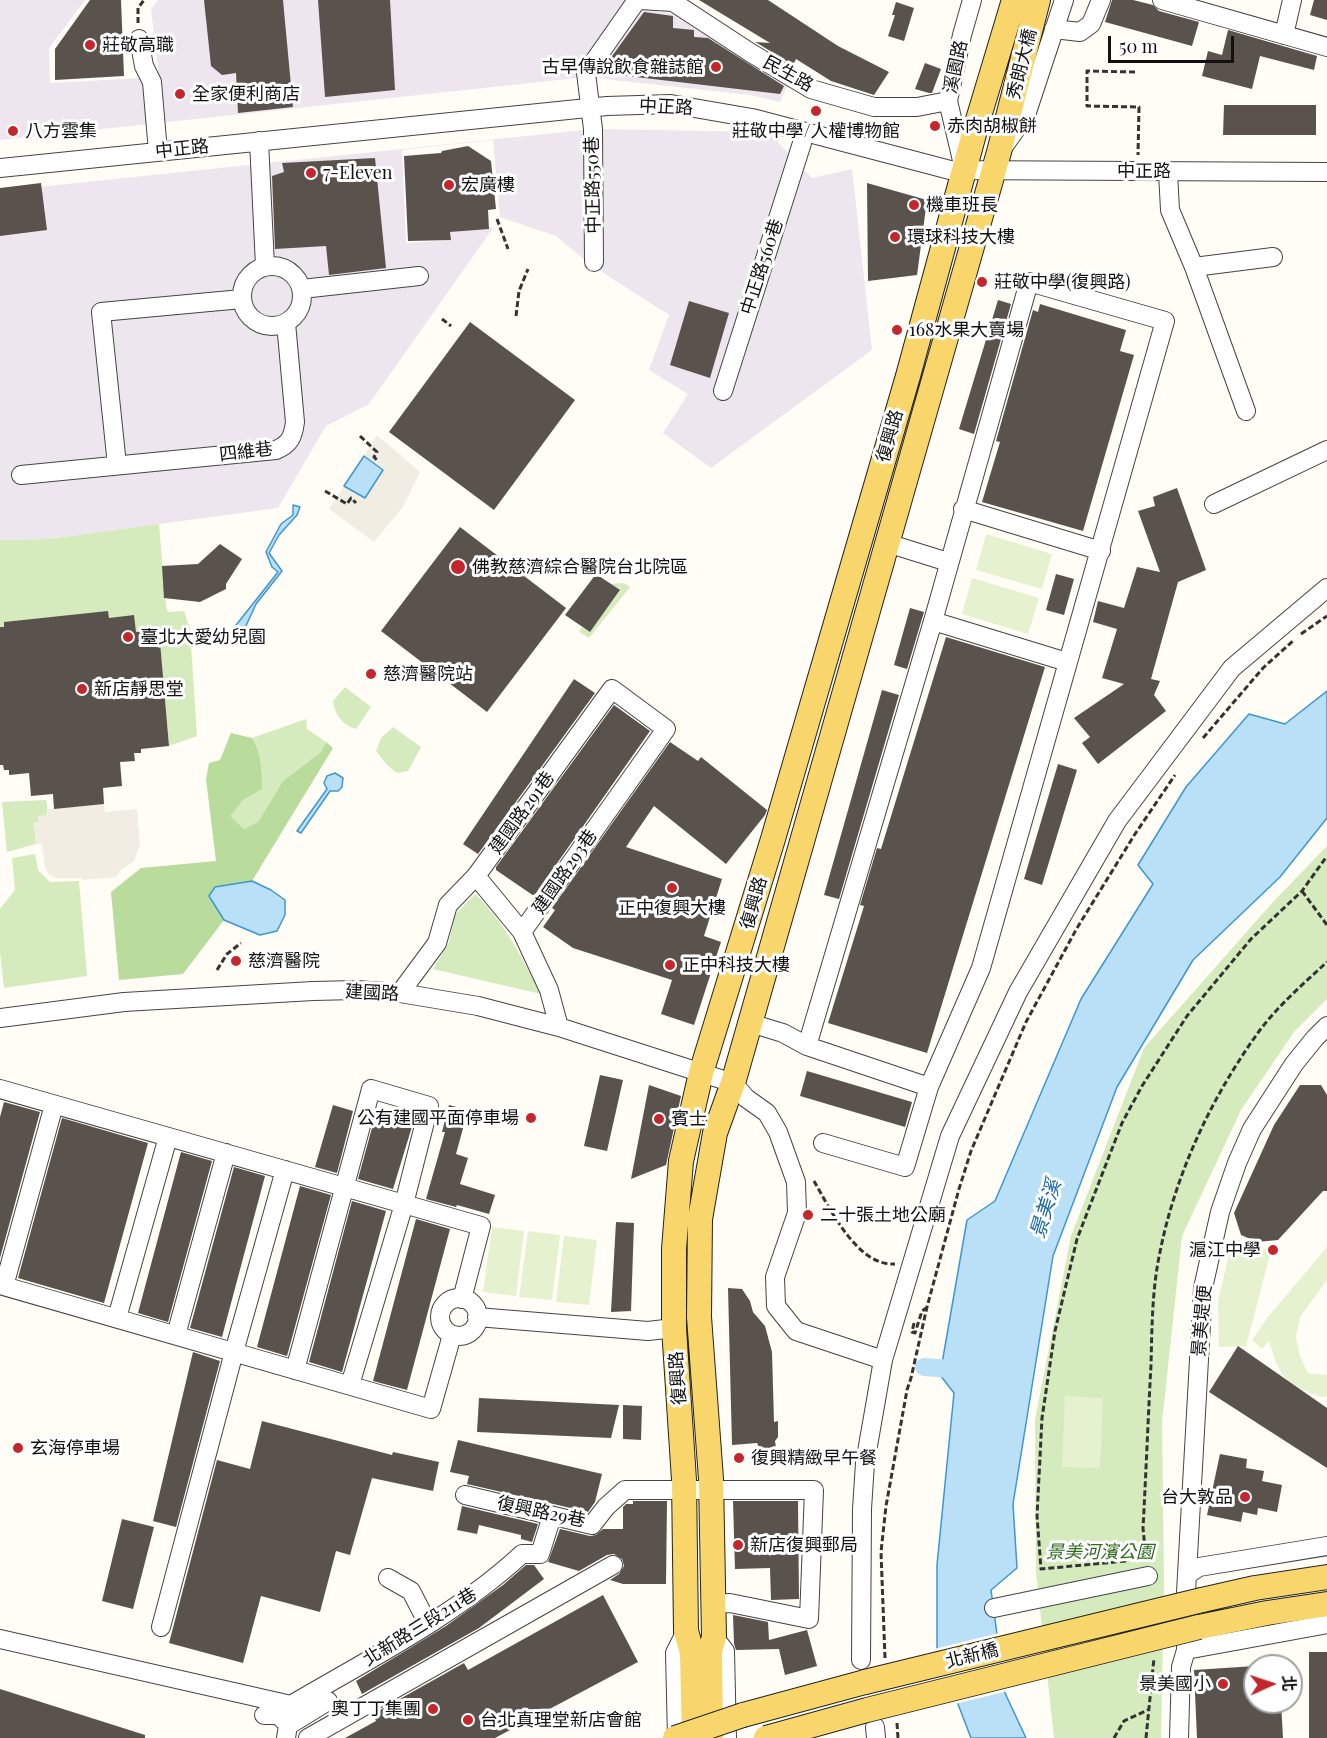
<!DOCTYPE html>
<meta charset="utf-8">
<style>
body{margin:0}
#map{position:relative;width:1327px;height:1738px;overflow:hidden;background:#fffdf5;font-family:"Playfair Display","Noto Sans TC",serif}
canvas{display:block}
.north{position:absolute;left:1243px;top:1654px;width:60px;height:60px;box-sizing:border-box;background:#fff;border:2px solid #a0a0a0;border-radius:50%;rotate:87deg;font-size:16px;font-weight:700;line-height:24px;text-align:center;color:#111}
.north::after{content:'';display:block;margin:auto;width:21px;height:27px;background:#c4262e;clip-path:polygon(50% 0,100% 100%,50% 72%,0 100%)}
.scale{position:absolute;left:1108px;top:36px;width:126px;height:27px;box-sizing:border-box;border:3px solid #111;border-top:0;padding-left:8px;font-size:18px;line-height:21px;white-space:nowrap;color:#111;-webkit-text-stroke:4px #fff;paint-order:stroke}
</style>
<div id="map">
<canvas width="1327" height="1738"></canvas>
<div class="north">北</div>
<div class="scale">50 m</div>
</div>
<script>
const ctx = document.querySelector('canvas').getContext('2d');
ctx.lineJoin = 'round';
function fillPath(path, color) { ctx.fillStyle = color; ctx.fill(path, 'evenodd'); }
function trace(path, color, width, dash) { ctx.strokeStyle = color; ctx.lineWidth = width; ctx.lineCap = dash ? 'butt' : 'round'; ctx.setLineDash(dash || []); ctx.stroke(path); }
function label(font, color, halo, rows, align = 'center') {
  ctx.font = font + ' "Playfair Display","Noto Sans TC",serif'; ctx.lineWidth = 6; ctx.setLineDash([]); ctx.textBaseline = 'middle'; ctx.strokeStyle = halo; ctx.fillStyle = color; for (const [text, x, y, turn = 0] of rows) {
    ctx.save(); ctx.translate(x, y); ctx.rotate((+turn || 0) * Math.PI / 180); ctx.textAlign = isNaN(turn) ? turn : align; if (halo) ctx.strokeText(text, 0, 0); ctx.fillText(text, 0, 0); ctx.restore();
  }
}
fillPath(new Path2D(`
 M0,0H85L49,48L50,83L159,77L151,9L158,0H624L648,10L682,15L789,82L780,102L750,95L586,77L0,140Z
 M593,129L768,132L812,178L852,169L872,350L711,468L663,433L688,394L649,370L669,315L591,265L556,236L500,217L493,140L402,150L406,243L450,240V232L493,228L369,404L326,426L278,508L49,539L0,540V191Z`), '#eee6ef');
fillPath(new Path2D(`
 M159,524L166,606L168,612L184,611L190,629L197,736L169,746L159,630L136,632L109,618L108,612L4,622V627H0V540L49,539Z
 M624,583L630,587L589,638L579,632L582,627L590,632L620,591L611,584Z
 M345,687L371,707L356,729C342,725 335,715 333,701Z
 M306,719L307,729L326,742L321,752L283,781L258,822L244,829L229,816L242,801L262,789C262,772 262,753 252,738Z
 M393,727L421,747L408,771L397,773L387,765L376,751L381,738Z
 M46,800C49,811 48,821 34,823L36,844L7,852L2,802Z
 M1327,846V999L1294,1032L1241,1110L1182,1236L1162,1423L1164,1580L1161,1738H1054L1036,1572L1035,1420L1071,1236L1144,1048L1273,902Z
 M35,854L38,870L50,882L79,881L87,976L4,988L0,952V909L15,890L12,858Z
 M475,894C505,922 522,959 541,994L433,969L449,942L455,915Z`), '#d5ebbd');
fillPath(new Path2D(`
 M231,733L252,738C262,753 262,772 262,789L242,801L230,816L244,829L258,822L283,781L321,752L326,742L333,748L252,881L215,887L210,896L224,920L183,974L119,980L111,892L141,868L216,861L206,779L209,763L220,760Z`), '#b9dc9c');
fillPath(new Path2D(`
 M986,534L1052,554L1042,589L976,570Z
 M972,578L1039,598L1028,634L962,614Z
 M492,1227L524,1231L516,1296L483,1292Z
 M528,1231L560,1235L552,1300L519,1297Z
 M564,1236L597,1240L589,1305L556,1302Z
 M1233,1238L1271,1251L1246,1346L1219,1347L1218,1301Z
 M1327,1247V1280L1300,1317L1296,1337L1300,1356L1308,1373L1327,1375V1397C1320,1397 1315,1395 1308,1392C1281,1382 1277,1367 1269,1341L1262,1349L1252,1340L1268,1317Z
 M1065,1396L1103,1398L1100,1468L1062,1467Z`), '#e6f2cf');
fillPath(new Path2D(`
 M377,435L420,472L403,507L374,542L329,509L344,486L365,498L383,470L364,456Z
 M104,804L105,812L137,809L140,844L134,861L120,871L116,877L83,880L81,878H56L49,875L45,868L42,844H36L34,823L39,822L38,816L47,815L48,809Z`), '#f1ede2');
const water = new Path2D(`
 M364,456L383,470L365,498L344,486Z
 M293,505L300,507L297,515L279,535L269,553L282,571L256,604L245,628L237,638L233,629L278,572L272,567L266,552L281,524L293,515Z
 M1327,691V818L1280,877L1193,960L1117,1087L1053,1256L1013,1504L1017,1568L991,1590L1005,1693L1026,1738H971L937,1649V1565L954,1393L940,1375L967,1220L995,1201L1081,999L1153,884L1138,865L1186,787L1249,714L1285,724Z
 M335,773L343,778L342,787L338,791H330L301,833L297,831L327,789L324,783L327,776Z
 M252,881L271,890L285,900V915L277,931L260,935L224,920L209,896L215,887Z`);
fillPath(water, '#b9e0f7');
trace(water, '#3f96cf', 1.5);
fillPath(new Path2D(`
 M999,1633L1008,1691L955,1704L934,1649Z`), '#fffdf5');
trace(new Path2D(`
 M924,1367L964,1370`), '#b9e0f7', 18);
fillPath(new Path2D(`
 M90,0H121L124,76L55,80V49Z
 M204,0H283L293,107L238,113L236,73L222,75L211,66Z
 M318,0H390L395,90L325,97Z
 M699,0H768L838,46L889,72L874,95L831,81L796,59L793,65L757,43L755,42L770,43Z
 M1112,0H1133L1153,5L1159,11L1199,22L1192,46L1105,22Z
 M1314,0H1327V20L1310,15Z
 M896,2L914,8L904,41L888,36L895,15H892Z
 M644,12L673,16V28L694,30V37L708,38L784,86L780,94L602,73V70Z
 M1228,30L1317,56L1314,70L1260,56L1252,89L1202,76L1208,51L1222,55Z
 M925,63L941,69L932,93H929L915,89Z
 M1224,105H1316V135H1223Z
 M468,146L491,161L496,209L488,210L489,229L450,232L451,240L408,241L404,156L441,153L442,151Z
 M375,158L386,268L329,275L326,246L275,249L272,176L284,172L282,163Z
 M41,183L47,230L0,236V188Z
 M867,183L927,200L917,275L868,281Z
 M998,300L1011,304L974,434L959,429Z
 M689,301L729,313L710,378L670,365Z
 M1040,304L1126,330L1120,351L1134,355L1083,531L982,502L1000,442L996,441L1033,310L1038,312Z
 M470,322L575,400L494,510L389,432Z
 M1177,488L1206,570L1178,582L1151,679L1160,681L1154,695L1166,711L1098,764L1082,743L1090,737L1074,718L1124,684L1102,678L1117,629L1093,622L1098,601L1124,608L1137,567L1160,572L1138,511L1155,506L1153,497Z
 M460,527L566,608L487,712L381,631Z
 M220,544L242,559L226,584V589L200,602L164,598L162,566L198,564Z
 M596,574L620,590L590,632L565,615Z
 M1056,574L1074,579L1064,615L1046,610Z
 M910,608L924,612L907,669L894,665Z
 M108,611L109,618L134,615L136,632L159,630L169,746L141,749V753H134L135,761L120,762L122,786L103,788L104,804L54,809L53,794L31,796L29,773L9,775V770H4L3,765H0V627H4V622Z
 M946,637L1045,667L927,1053L828,1023L864,906L860,905L877,848L881,849Z
 M574,679L595,693L478,854L463,844Z
 M882,690L899,695L839,899L824,895Z
 M614,705L650,731L534,896L496,870V867Z
 M670,742L698,761L701,757L767,810L765,815L726,864L654,806L626,847L722,879L704,936L721,942L694,1025L661,1014L672,980L573,948L543,927L555,910L552,908Z
 M1058,764L1077,770L1042,885L1024,879Z
 M807,1071L912,1102L905,1127L800,1096Z
 M600,1075L623,1080L607,1151L584,1146Z
 M649,1085L681,1096L666,1165L631,1179Z
 M1300,1085H1321L1327,1095V1191H1323L1278,1240L1257,1242L1241,1235L1234,1213L1274,1125Z
 M4,1102L40,1112L0,1258V1117Z
 M333,1105L353,1111L337,1173L315,1167Z
 M449,1105L468,1110L456,1154L468,1158L460,1184L495,1195L489,1214L457,1205L456,1207L426,1199L445,1132H442Z
 M380,1109L414,1120L393,1189L358,1179L375,1117L378,1118Z
 M62,1118L148,1143L104,1303L18,1278Z
 M181,1152L212,1161L168,1322L138,1313Z
 M234,1167L265,1176L222,1337L190,1328Z
 M300,1186L331,1195L287,1356L257,1347Z
 M352,1201L386,1211L342,1372L309,1362Z
 M416,1219L450,1229L407,1390L373,1381Z
 M616,1222L634,1223L631,1311L611,1312Z
 M728,1288L742,1289L750,1301L753,1312L765,1326L772,1352L774,1422L778,1421V1437L775,1441L777,1454L763,1455L757,1443L732,1445Z
 M1238,1346L1327,1408V1468L1209,1392Z
 M193,1352L220,1361L176,1527L153,1521Z
 M479,1398L619,1405L611,1438L477,1432Z
 M623,1405L642,1406L641,1440L623,1439Z
 M262,1421L392,1455L393,1452L439,1462L433,1491L372,1478L350,1555L336,1551L320,1612L261,1596L243,1663L169,1643L217,1460L250,1469Z
 M458,1440L602,1474L595,1502L588,1512L467,1484L469,1476L450,1472Z
 M1220,1454L1247,1459L1246,1468L1264,1471L1262,1481L1282,1485L1277,1512L1258,1508L1257,1515L1243,1512L1241,1522L1207,1515Z
 M633,1501H667L666,1584H623L610,1580L619,1574L624,1566L622,1559L614,1554L607,1555L579,1571L548,1562L560,1529L590,1536L596,1535L603,1529H623V1507L626,1504H633Z
 M733,1501H798L799,1599L771,1600L770,1568L735,1569Z
 M462,1506L538,1524L532,1542L521,1539V1535L479,1525L477,1534L457,1530Z
 M122,1519L154,1527L133,1609L102,1601Z
 M526,1565H534L544,1579L479,1628L362,1694L356,1681L446,1626L503,1585Z
 M603,1595L638,1662L495,1738H345L376,1721L373,1714L464,1663L468,1670Z
 M733,1615L768,1622L769,1640L807,1630L817,1666L785,1675L779,1649L736,1650L734,1644Z
 M1309,1652H1327V1738H1309Z
 M1255,1666V1702H1281L1283,1738H1197L1194,1670Z
 M0,1689L145,1735V1738H0Z`), '#5a524d');
const minor = new Path2D(`
 M640,0L673,2L751,53L811,89L874,107H917L948,101
 M1162,0L1327,47
 M1054,29L1080,32L1091,24L1101,0
 M1284,35L1292,0
 M139,39L144,66L152,82L158,152
 M259,141L265,266
 M1004,146L1026,115L1064,0
 M0,168L607,106L671,104L752,118L950,170L1327,172
 M964,169L948,101L962,35L972,0
 M1168,172L1170,210L1194,267L1246,411
 M594,262L593,129L586,73L637,0
 M242 296a30 30 0 1 1 60 0a30 30 0 1 1-60 0Z
 M1194,267L1273,257
 M302,289L419,276
 M723,391L802,143
 M117,465L101,312L242,299
 M21,475L276,450C290,444 293,437 295,422L286,323
 M1214,504L1327,450
 M963,509L1101,551
 M887,543L948,562
 M933,621L1067,662
 M476,876L522,932
 M400,993L437,943L448,905L476,876L612,689L666,729L522,932L549,990L559,1027
 M0,1018L124,1002L313,991L356,990L400,993L478,1006L559,1027L733,1083L746,1098L767,1113L778,1132L796,1182L797,1213L775,1277L776,1306L796,1331L883,1360
 M750,1023L783,1033L807,1046L929,1087
 M807,1046L933,621L1029,282L1165,321L981,968L929,1087L905,1167L823,1143
 M0,1089L481,1226L462,1299
 M0,1285L431,1409L452,1335
 M4,1286L54,1105
 M440 1317a19 19 0 1 1 38 0a19 19 0 1 1-38 0Z
 M477,1317L648,1331L674,1328
 M117,1318L168,1137
 M176,1335L226,1153
 M295,1370L371,1089L429,1106L404,1204L350,1385
 M465,1495L592,1525L606,1507L625,1490H814L809,1619L730,1603L713,1604
 M1187,1575L1199,1567L1327,1546
 M388,1578L411,1591L428,1624
 M1186,1592L1203,1288L1220,1212L1237,1163L1252,1129L1294,1064L1315,1038L1327,1026
 M994,1608L1148,1576
 M161,1627L234,1352L285,1170
 M714,1637L725,1651L727,1738
 M0,1639L291,1705
 M1186,1650L1327,1624
 M861,1660L862,1509L865,1463L883,1360L950,1136L1018,992L1117,821L1232,668L1327,588
 M264,1715H278L289,1725L328,1701
 M875,1727L876,1738
 M286,1738L291,1705C369,1659 455,1616 522,1554H540L552,1516
 M308,1738L613,1565
 M677,1738L675,1653L686,1631
 M1179,1738L1181,1667L1186,1650V1639`);
const major = new Path2D(`
 M1202,1600L1255,1588L1327,1577
 M1199,1627L1267,1613L1327,1604
 M743,1715L865,1682
 M694,1738L692,1653L686,1631L684,1480L674,1328V1249L681,1161L701,1073L773,839L908,376L977,123L1014,0
 M711,1738L710,1651L714,1637L711,1479L699,1317L700,1219L715,1133L733,1083L999,152L1038,0`);
trace(minor, '#444', 20);
trace(major, '#222', 26);
trace(new Path2D(`
 M138,23V8L144,0
 M1135,72L1087,71V106L1139,107L1138,155
 M497,219L508,249
 M516,316L519,291L528,269
 M442,319L451,326
 M360,436L377,452L374,457L378,461
 M325,491L347,504L351,498L356,503
 M1301,634L1327,616
 M1203,738L1263,668L1294,640
 M1302,891L1327,925
 M217,970L227,954L241,943
 M814,1181C830,1209 858,1267 895,1264
 M914,1323L912,1332L915,1333L922,1311L926,1308
 M1146,1559L1143,1528C1146,1474 1148,1419 1151,1365C1152,1327 1152,1289 1160,1252C1176,1172 1212,1096 1260,1030C1279,1005 1304,983 1327,962
 M1126,1561L1041,1569L1037,1516L1042,1418L1055,1331L1077,1239L1122,1123L1142,1086L1187,1016L1251,939L1302,891L1327,856
 M885,1658L881,1552L886,1506L907,1390L911,1378L927,1307L959,1189L971,1151L1026,1022L1077,928L1135,834L1175,775
 M897,1723L898,1738
 M1114,1738L1124,1721L1148,1710
 M1146,1738L1154,1658`), '#333', 3, [6, 3]);
trace(minor, '#fff', 18);
trace(major, '#f9d66b', 24);
const majorBridge = new Path2D(`
 M865,1682L1202,1600
 M675,1738L743,1715
 M766,1738L867,1710L1199,1627`);
trace(majorBridge, '#222', 26, []);
trace(majorBridge, '#f9d66b', 24);
for (const [x, y, r, color] of [
 [90,45,6,"#c4262e"],
 [716,67,6,"#c4262e"],
 [180,94,6,"#c4262e"],
 [816,111,6,"#c4262e"],
 [935,126,6,"#c4262e"],
 [13,131,6,"#c4262e"],
 [311,173,6,"#c4262e"],
 [449,185,6,"#c4262e"],
 [914,205,6,"#c4262e"],
 [895,237,6,"#c4262e"],
 [982,282,6,"#c4262e"],
 [897,330,6,"#c4262e"],
 [458,567,8,"#c4262e"],
 [128,637,6,"#c4262e"],
 [371,674,6,"#c4262e"],
 [82,689,6,"#c4262e"],
 [672,888,6,"#c4262e"],
 [236,961,6,"#c4262e"],
 [670,965,6,"#c4262e"],
 [531,1118,6,"#c4262e"],
 [659,1119,6,"#c4262e"],
 [808,1215,6,"#c4262e"],
 [1273,1250,6,"#c4262e"],
 [18,1448,6,"#c4262e"],
 [739,1458,6,"#c4262e"],
 [1245,1497,6,"#c4262e"],
 [738,1545,6,"#c4262e"],
 [1223,1684,6,"#c4262e"],
 [433,1709,6,"#c4262e"],
 [468,1720,6,"#c4262e"]
]) { const dot = new Path2D(); dot.arc(x, y, r, 0, 2 * Math.PI); ctx.fillStyle = color; ctx.fill(dot); trace(dot, '#fff', 2); }
label('18px', '#111', '#fff', [
 ["莊敬高職",102,45],
 ["古早傳說飲食雜誌館",704,67,"right"],
 ["全家便利商店",192,94],
 ["赤肉胡椒餅",947,126],
 ["八方雲集",25,131],
 ["莊敬中學/人權博物館",816,131,"center"],
 ["7-Eleven",323,173],
 ["宏廣樓",461,185],
 ["機車班長",926,205],
 ["環球科技大樓",907,237],
 ["莊敬中學(復興路)",994,282],
 ["168水果大賣場",909,330],
 ["佛教慈濟綜合醫院台北院區",472,567],
 ["臺北大愛幼兒園",140,637],
 ["慈濟醫院站",383,674],
 ["新店靜思堂",94,689],
 ["正中復興大樓",672,908,"center"],
 ["慈濟醫院",248,961],
 ["正中科技大樓",682,965],
 ["公有建國平面停車場",519,1118,"right"],
 ["賓士",671,1119],
 ["二十張土地公廟",820,1215],
 ["滬江中學",1261,1250,"right"],
 ["玄海停車場",30,1448],
 ["復興精緻早午餐",751,1458],
 ["台大敦品",1233,1497,"right"],
 ["新店復興郵局",750,1545],
 ["景美國小",1211,1684,"right"],
 ["奧丁丁集團",421,1709,"right"],
 ["台北真理堂新店會館",480,1720]
], 'left');
label('18px', '#111', '#fff', [
 ["秀朗大橋",1022,64,-76],
 ["溪園路",956,67,-78],
 ["民生路",788,74,29],
 ["中正路",666,107,3],
 ["中正路",182,149,-6],
 ["中正路",1144,171],
 ["中正路550巷",593,185,-91],
 ["中正路560巷",762,267,-72],
 ["復興路",890,436,-74],
 ["四維巷",246,452,-7],
 ["建國路291巷",522,813,-54],
 ["建國路293巷",565,872,-55],
 ["復興路",754,903,-74],
 ["建國路",372,993,3],
 ["景美堤便",1202,1321,-85],
 ["復興路",678,1378,-94],
 ["復興路29巷",541,1512,12],
 ["北新路三段211巷",420,1627,-32],
 ["北新橋",972,1656,-14]
]);
label('italic 18px', '#2f6b1f', '#fff', [
 ["景美河濱公園",1100,1552]
]);
label('italic 20px', '#1768a6', '#fff', [
 ["景美溪",1046,1209,-73]
]);
</script>
